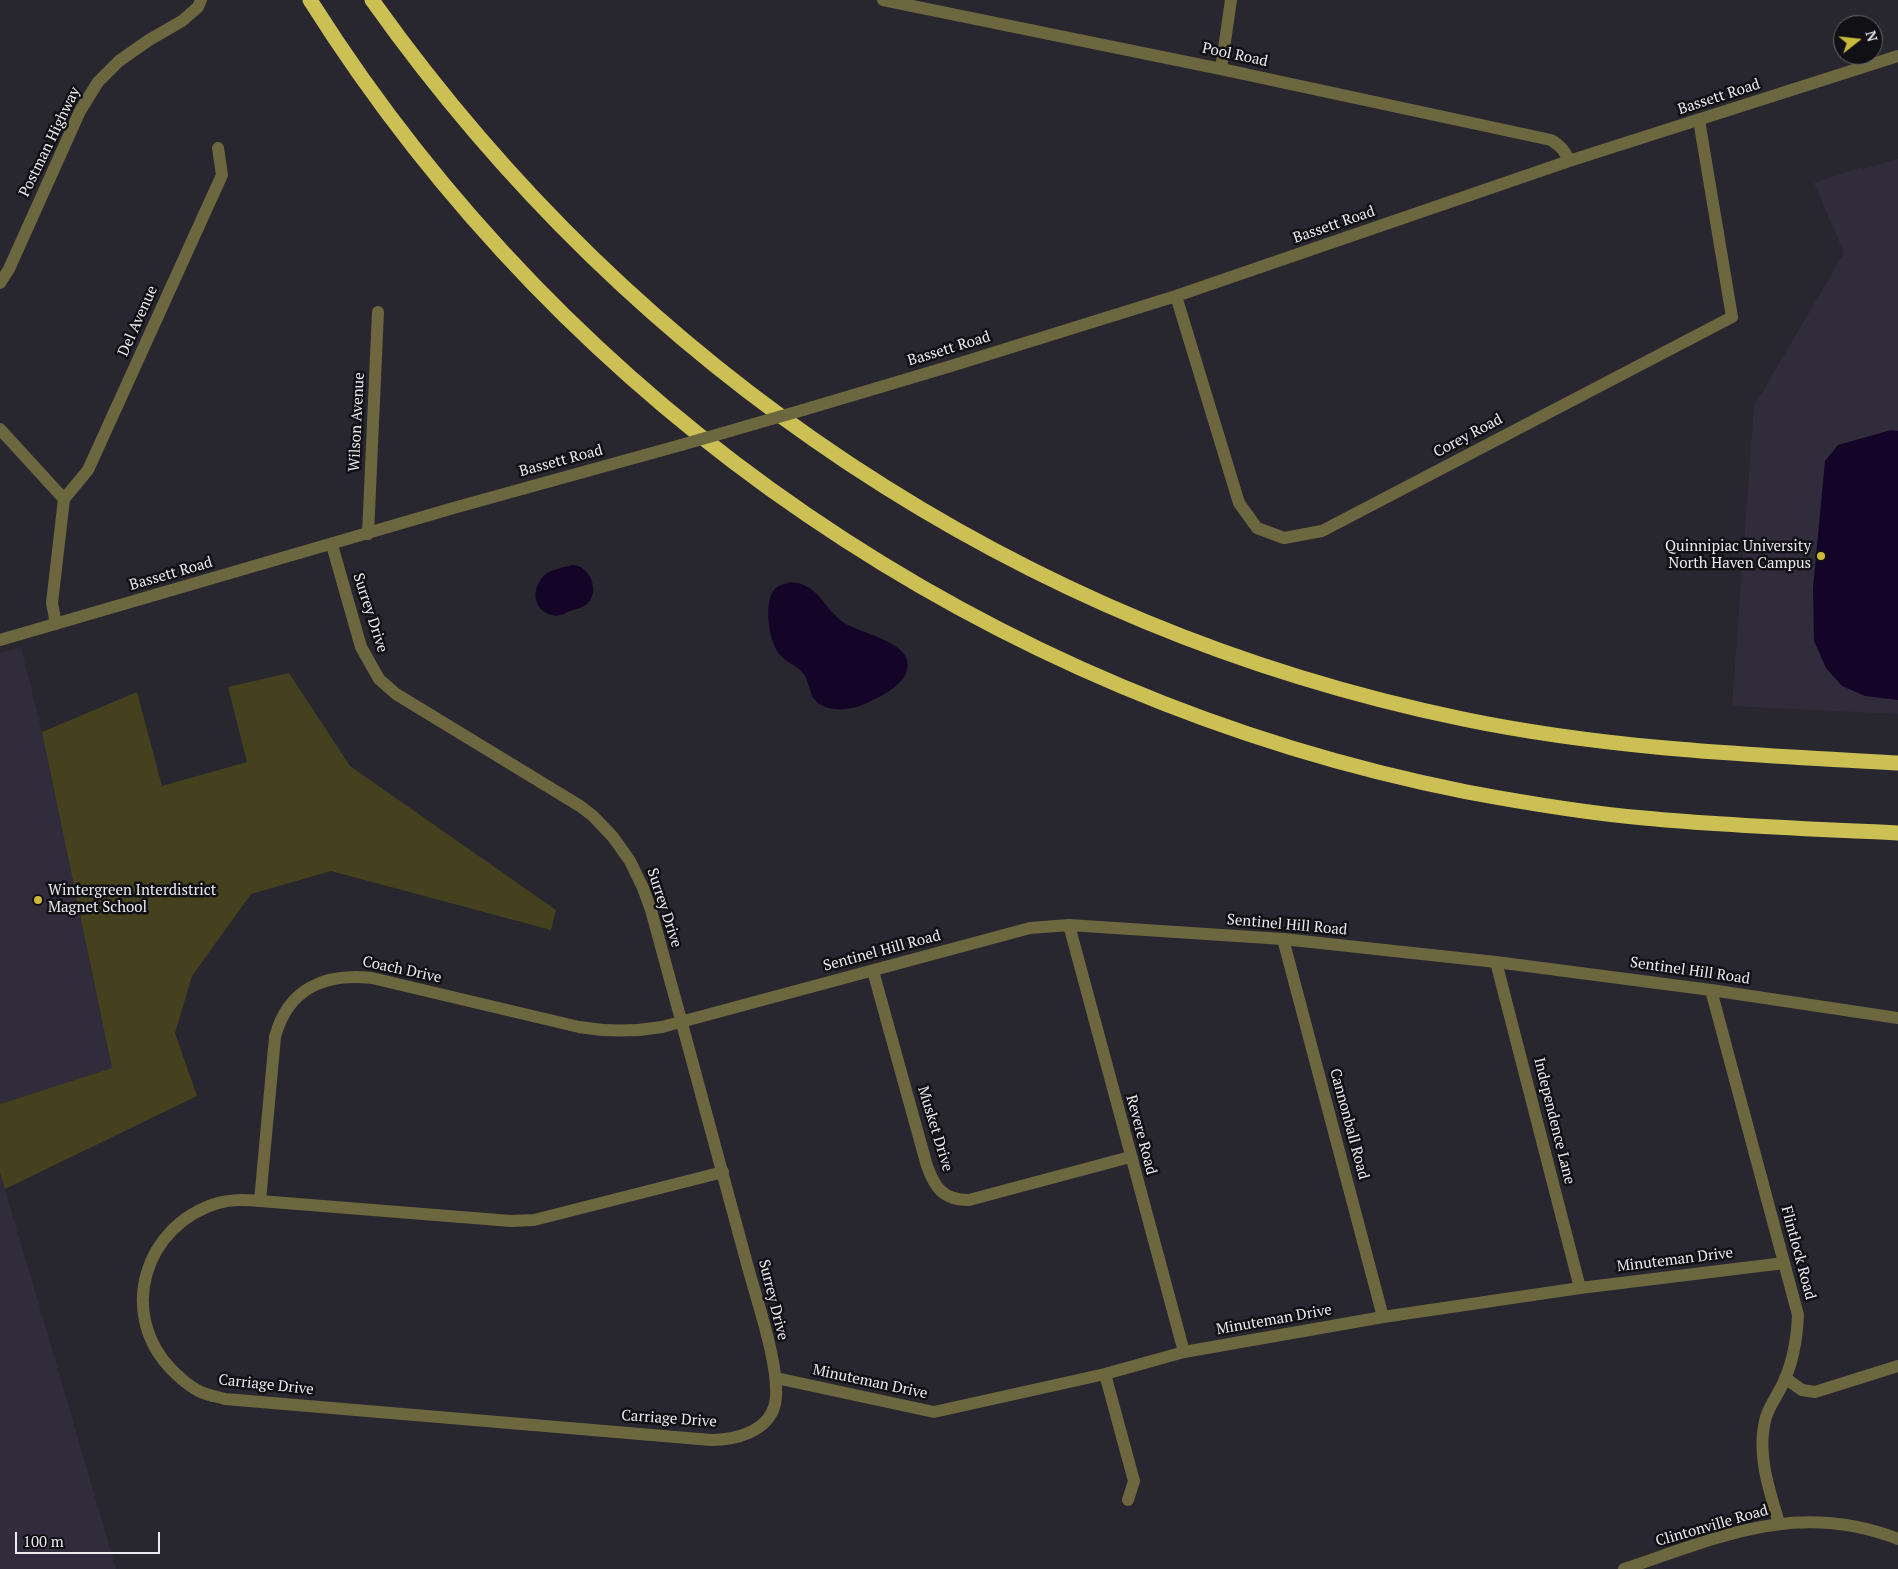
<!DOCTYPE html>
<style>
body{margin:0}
#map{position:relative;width:1898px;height:1569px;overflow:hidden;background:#28262f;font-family:"PT Serif",serif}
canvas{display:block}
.north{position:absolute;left:1833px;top:15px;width:50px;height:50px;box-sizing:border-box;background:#111014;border:1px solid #69676c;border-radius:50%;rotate:74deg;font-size:14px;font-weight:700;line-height:20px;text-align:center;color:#eceaf1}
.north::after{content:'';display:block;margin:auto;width:18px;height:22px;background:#c9ba3a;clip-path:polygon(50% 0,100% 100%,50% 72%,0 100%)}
.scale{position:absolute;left:15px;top:1532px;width:145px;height:22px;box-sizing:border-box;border:2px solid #eceaf1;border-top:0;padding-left:6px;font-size:15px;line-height:18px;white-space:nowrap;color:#eceaf1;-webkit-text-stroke:4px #111014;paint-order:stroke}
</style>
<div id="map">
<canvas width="1898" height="1569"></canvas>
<div class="north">N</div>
<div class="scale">100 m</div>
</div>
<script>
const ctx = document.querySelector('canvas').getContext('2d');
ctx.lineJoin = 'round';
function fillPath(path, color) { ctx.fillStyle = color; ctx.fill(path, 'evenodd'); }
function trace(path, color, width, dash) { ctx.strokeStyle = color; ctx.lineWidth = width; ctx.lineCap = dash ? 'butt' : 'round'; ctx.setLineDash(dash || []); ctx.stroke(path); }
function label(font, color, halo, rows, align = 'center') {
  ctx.font = font + ' "PT Serif",serif'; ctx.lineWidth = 5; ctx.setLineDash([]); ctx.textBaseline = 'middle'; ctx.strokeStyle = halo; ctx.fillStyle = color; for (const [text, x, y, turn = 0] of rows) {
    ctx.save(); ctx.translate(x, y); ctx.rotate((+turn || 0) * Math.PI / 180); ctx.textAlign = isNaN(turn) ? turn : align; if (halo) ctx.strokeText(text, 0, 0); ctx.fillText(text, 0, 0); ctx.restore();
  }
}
fillPath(new Path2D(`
 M1898,159V714L1732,706L1754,406L1844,253L1814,183L1862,167L1863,169Z
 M21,647L42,732L112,1068L0,1104V653Z
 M0,1173L45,1325L116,1569H0Z`), '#312c3b');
fillPath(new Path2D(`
 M289,673L350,766L556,910L551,930L331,871L251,894L192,976L175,1033L197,1096L5,1189L0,1173V1104L112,1068L42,732L137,692L162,786L247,762L228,687Z`), '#45411e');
fillPath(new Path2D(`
 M1891,430L1898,431V700L1865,696L1842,686L1826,668L1814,641L1813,588L1825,461L1838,445Z
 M573,565C590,566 600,591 588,603C583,608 576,609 570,611C564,614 558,617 552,615C531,610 531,585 547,573C554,569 565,567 573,565Z
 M791,582C819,584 823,608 843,622C860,634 915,642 907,670C903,686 881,696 867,703C852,710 826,714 814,699C809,691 809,682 804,674C798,666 787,663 780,655C769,643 763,604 774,590C778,585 785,584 791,582Z`), '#140528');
trace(new Path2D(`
 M883,0L1221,69L1551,140C1561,146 1565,151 1569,161
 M1221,69L1231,0
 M0,283L9,269L80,111L98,82L119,61L149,40L182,21L198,7L201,0
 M1176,296L1239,503L1257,528L1284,538L1322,531L1732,317L1699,120
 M803,410L951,366L1176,296L1569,161L1898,56
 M0,429L64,499L52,603L56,624
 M730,431L754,424
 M64,499L88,470L222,175L218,148
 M368,534L378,312
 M332,545L361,647L379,679L396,694L580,806L593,816L613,837L630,861L643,888L651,910C683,1028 716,1146 747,1264C756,1298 782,1372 775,1404C768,1432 735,1440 711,1440L225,1399C219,1397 212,1396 206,1394C193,1390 181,1379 172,1370C117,1314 144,1225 218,1203C232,1199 246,1200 260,1201L511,1221L534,1220L723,1172
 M0,640L457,507L681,445
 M1069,925L1184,1352
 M1283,939L1383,1317
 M1496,962L1580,1288
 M873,971L927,1166C935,1188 943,1200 969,1200L1130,1157
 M1711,990L1798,1315C1797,1337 1794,1358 1785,1379C1780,1392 1770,1404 1766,1417C1756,1453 1769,1489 1779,1523
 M260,1201L275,1037C288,988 325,973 372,978L579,1027C608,1032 633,1032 662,1027L1030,928L1069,925L1283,939L1496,962L1711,990L1898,1018
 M1105,1374L1134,1481L1128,1500
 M776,1378L934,1412L1105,1374L1184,1352L1383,1317L1580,1288L1784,1263
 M1785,1378L1802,1390L1815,1392L1898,1366
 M1624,1569C1720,1537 1797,1500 1898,1539`), '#6c673f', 12);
trace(new Path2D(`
 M310,0C569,411 991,698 1467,792C1526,803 1585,813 1644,818C1728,826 1813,829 1898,833
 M372,0C635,370 1018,627 1463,719C1607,749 1752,755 1898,763`), '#ccbf53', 15);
trace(new Path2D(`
 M754,424L803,410
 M681,445L730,431`), '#6c673f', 12);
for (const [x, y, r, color] of [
 [1821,556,5,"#c9ba3a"],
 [38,900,5,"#c9ba3a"]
]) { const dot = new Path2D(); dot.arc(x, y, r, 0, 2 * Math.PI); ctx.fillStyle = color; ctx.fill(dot); trace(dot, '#111014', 2); }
label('15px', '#eceaf1', '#111014', [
 ["Pool Road",1235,55,12],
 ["Bassett Road",1719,97,-18],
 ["Postman Highway",50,142,-64],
 ["Bassett Road",1334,225,-19],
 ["Del Avenue",138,321,-66],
 ["Bassett Road",949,349,-17],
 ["Wilson Avenue",357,422,-87],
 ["Corey Road",1468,436,-28],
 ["Bassett Road",561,461,-15],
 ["Bassett Road",171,574,-16],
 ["Surrey Drive",370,613,72],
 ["Surrey Drive",664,908,72],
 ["Sentinel Hill Road",1287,925,5],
 ["Sentinel Hill Road",882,951,-15],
 ["Coach Drive",402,970,12],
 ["Sentinel Hill Road",1690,971,8],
 ["Independence Lane",1554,1121,76],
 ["Cannonball Road",1349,1124,75],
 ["Musket Drive",935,1129,73],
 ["Revere Road",1141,1135,75],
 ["Flintlock Road",1798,1253,75],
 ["Minuteman Drive",1675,1260,-7],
 ["Surrey Drive",773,1300,76],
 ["Minuteman Drive",1274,1320,-10],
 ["Minuteman Drive",870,1382,12],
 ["Carriage Drive",266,1385,6],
 ["Carriage Drive",669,1419,4],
 ["Clintonville Road",1712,1526,-16]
]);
label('15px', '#eceaf1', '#111014', [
 ["Quinnipiac University",1811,547],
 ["North Haven Campus",1811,564],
 ["Wintergreen Interdistrict",48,891,"left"],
 ["Magnet School",48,908,"left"]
], 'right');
</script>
